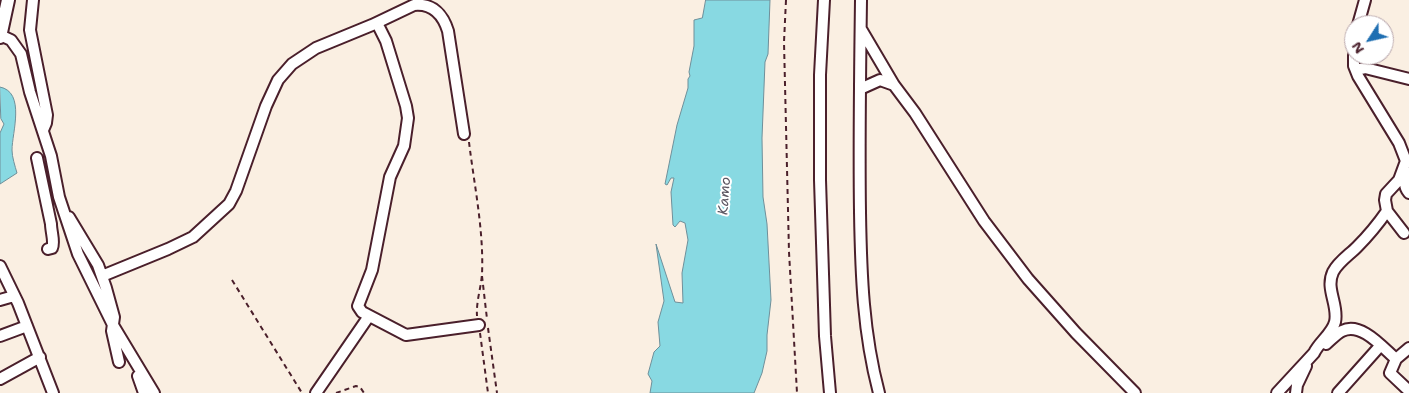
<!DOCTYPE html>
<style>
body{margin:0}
#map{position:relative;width:1409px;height:393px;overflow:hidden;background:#faefe2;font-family:"Shantell Sans",sans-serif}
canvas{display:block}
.north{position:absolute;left:1344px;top:15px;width:50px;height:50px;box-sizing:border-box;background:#fff;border:1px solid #b7a5aa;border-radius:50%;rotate:235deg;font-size:14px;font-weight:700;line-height:20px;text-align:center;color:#4a1f2b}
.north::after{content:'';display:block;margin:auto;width:18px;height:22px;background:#1f6fb2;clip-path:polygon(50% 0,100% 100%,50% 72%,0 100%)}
</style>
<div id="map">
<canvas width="1409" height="393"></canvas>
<div class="north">N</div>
</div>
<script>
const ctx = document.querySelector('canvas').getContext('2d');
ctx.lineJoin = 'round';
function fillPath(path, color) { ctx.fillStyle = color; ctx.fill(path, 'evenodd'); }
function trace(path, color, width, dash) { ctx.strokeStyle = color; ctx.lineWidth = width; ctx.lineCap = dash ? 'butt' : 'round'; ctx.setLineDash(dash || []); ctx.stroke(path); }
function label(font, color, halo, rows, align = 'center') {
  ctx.font = font + ' "Shantell Sans",sans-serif'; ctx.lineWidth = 4; ctx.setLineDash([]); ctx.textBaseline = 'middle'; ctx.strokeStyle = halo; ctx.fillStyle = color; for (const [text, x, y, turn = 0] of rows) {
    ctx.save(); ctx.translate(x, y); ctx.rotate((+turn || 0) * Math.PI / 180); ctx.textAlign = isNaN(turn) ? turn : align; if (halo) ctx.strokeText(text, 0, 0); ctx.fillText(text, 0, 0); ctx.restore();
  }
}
const water = new Path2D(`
 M706,0H770L768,54L765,62L762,138L763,197L767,224L771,300L767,335V351L762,373L754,393H650L652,381L648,374L654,352L660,346L658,322L664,301L656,244L675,302L683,303L682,273L688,240L685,223L680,221L675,227L673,225L671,192L674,178H671L667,185L665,184L677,125L688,88V79L690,76L689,72L694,46V20L702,18Z
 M0,87C26,92 12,133 12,150C12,157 15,166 17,173L0,184V133L4,124L1,119Z`);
fillPath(water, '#88d9e2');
trace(water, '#6f8f99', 1);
const minor = new Path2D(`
 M33,0L30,30L47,115L46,123L43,130
 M824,0L820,75V180L825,336L830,393
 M861,0C860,71 859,142 860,212C861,274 863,333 879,393
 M377,23L386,41L406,106L408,118L404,146L390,177L372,270L358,306L362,312L406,335L479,325
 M1358,25L1365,0
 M861,29L894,85L915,113L984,221L1028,279L1076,333L1135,393
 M0,35L11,40L21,54L30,92L51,156L59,197L78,254L113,325L154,393
 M1356,70L1365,68L1409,79
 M860,89L880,80L894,85
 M37,158L51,224C51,232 55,242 52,248L48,249
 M1409,173C1405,181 1403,186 1409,193
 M1387,211L1404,233
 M69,217L98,265L106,288L114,317L112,331L119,362
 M0,266L18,303L53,393
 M102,276L168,249L193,237L229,204L236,191L266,106L278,80L292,64L316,48L372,25L414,5C433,3 443,15 448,31L464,134
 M0,300L14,296
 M0,336L27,326
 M1326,344C1331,340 1336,334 1342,331C1361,321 1383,348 1396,359
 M1409,348L1396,359L1390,373L1409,391
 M138,376L144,393
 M0,379L40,357
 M316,393L369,316
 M1277,393L1314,353C1319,342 1332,334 1335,322C1339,305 1325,289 1333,272C1338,262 1349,255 1357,247C1368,236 1378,224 1387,211L1385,200L1386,194L1399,180L1406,161L1399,143L1358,76L1354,66V55
 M1296,393L1297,385L1306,366
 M1338,393L1380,346`);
const major = new Path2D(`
 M0,37L8,0`);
trace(minor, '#4a1f2b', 14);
trace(major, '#4a1f2b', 16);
trace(new Path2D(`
 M786,0L784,42L789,252L797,393
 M469,142C474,184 484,231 482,274C481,288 476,302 477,316
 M482,276L487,319
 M232,280L302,393
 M488,328L497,393
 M480,333L488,393
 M336,393L356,386L360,387L364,393`), '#4a1f2b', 2, [5, 4]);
trace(minor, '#fff', 10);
trace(major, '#fff', 12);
label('italic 14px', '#5d5762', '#fff', [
 ["Kamo",725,196,-86]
]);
</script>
